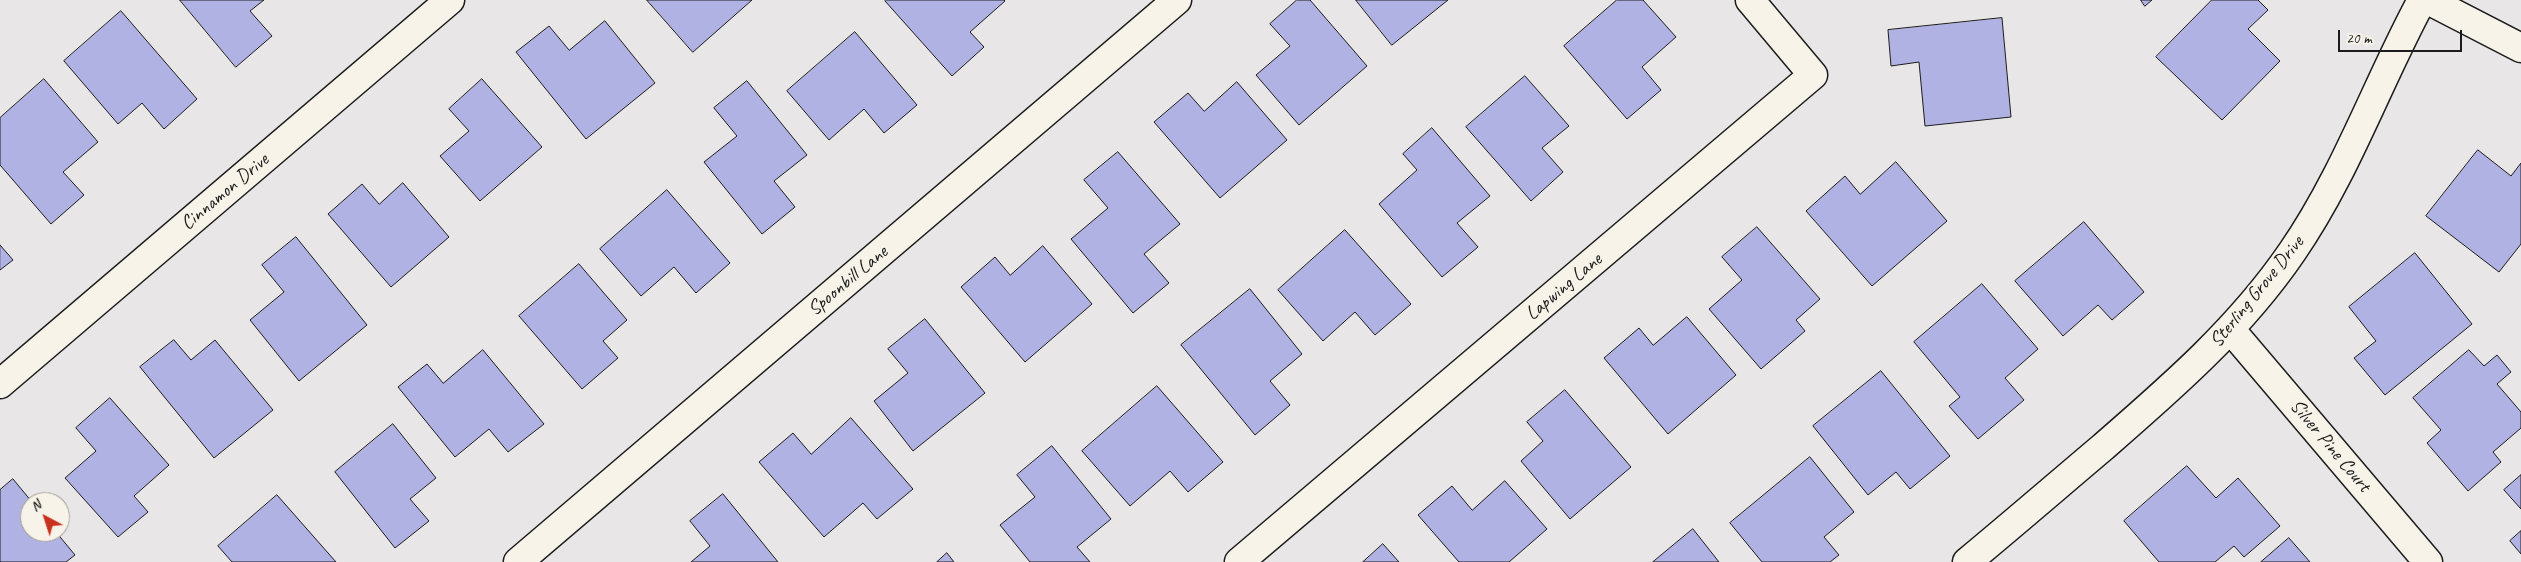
<!DOCTYPE html>
<style>
body{margin:0}
#map{position:relative;width:2521px;height:562px;overflow:hidden;background:#e9e6e7;font-family:Caveat,sans-serif}
canvas{display:block}
.north{position:absolute;left:20px;top:492px;width:50px;height:50px;box-sizing:border-box;background:#f7f3e8;border:1px solid #9f9d96;border-radius:50%;rotate:320deg;font-size:14px;font-weight:700;line-height:20px;text-align:center;color:#1c1c1c}
.north::after{content:'';display:block;margin:auto;width:18px;height:22px;background:#c8321e;clip-path:polygon(50% 0,100% 100%,50% 72%,0 100%)}
.scale{position:absolute;left:2338px;top:30px;width:124px;height:22px;box-sizing:border-box;border:2px solid #1c1c1c;border-top:0;padding-left:6px;font-size:15px;line-height:18px;white-space:nowrap;color:#1c1c1c;-webkit-text-stroke:4px #f7f3e8;paint-order:stroke}
</style>
<div id="map">
<canvas width="2521" height="562"></canvas>
<div class="north">N</div>
<div class="scale">20 m</div>
</div>
<script>
const ctx = document.querySelector('canvas').getContext('2d');
ctx.lineJoin = 'round';
function fillPath(path, color) { ctx.fillStyle = color; ctx.fill(path, 'evenodd'); }
function trace(path, color, width, dash) { ctx.strokeStyle = color; ctx.lineWidth = width; ctx.lineCap = dash ? 'butt' : 'round'; ctx.setLineDash(dash || []); ctx.stroke(path); }
function label(font, color, halo, rows, align = 'center') {
  ctx.font = font + ' Caveat,sans-serif'; ctx.lineWidth = 4; ctx.setLineDash([]); ctx.textBaseline = 'middle'; ctx.strokeStyle = halo; ctx.fillStyle = color; for (const [text, x, y, turn = 0] of rows) {
    ctx.save(); ctx.translate(x, y); ctx.rotate((+turn || 0) * Math.PI / 180); ctx.textAlign = isNaN(turn) ? turn : align; if (halo) ctx.strokeText(text, 0, 0); ctx.fillText(text, 0, 0); ctx.restore();
  }
}
const building = new Path2D(`
 M180,0H264L250,11L272,36L236,67Z
 M647,0H752L693,52Z
 M886,0H1004L1005,1L970,32L984,47L952,76L885,1Z
 M1297,0H1310L1367,66L1299,125L1256,75L1290,46L1270,24Z
 M1356,0H1448L1392,45Z
 M1617,0H1643L1676,37L1642,67L1661,90L1627,119L1564,46Z
 M2141,0H2152L2145,6Z
 M2212,0H2258L2268,10L2248,29L2280,61L2222,120L2156,57Z
 M121,11L197,99L164,129L142,103L118,124L64,61Z
 M2002,18L2011,117L1925,126L1919,62L1891,66L1888,30Z
 M605,21L655,83L586,139L516,52L549,26L569,50Z
 M855,32L917,105L884,133L864,109L829,140L787,91Z
 M1525,76L1569,126L1542,148L1563,172L1531,201L1466,127Z
 M44,79L98,142L63,172L84,195L51,224L0,165V118Z
 M482,79L542,147L480,201L440,156L469,131L449,109Z
 M747,81L807,155L774,181L795,207L762,234L704,162L737,136L714,108Z
 M1237,82L1287,140L1220,198L1154,122L1188,93L1204,111Z
 M1432,128L1490,196L1457,223L1478,247L1442,277L1379,204L1417,170L1403,154Z
 M2478,150L2511,176L2521,163V244L2499,272L2426,216Z
 M1118,152L1180,224L1144,254L1169,283L1133,313L1071,239L1108,208L1084,180Z
 M1896,162L1947,221L1872,286L1806,211L1845,176L1860,194Z
 M403,183L449,237L391,287L328,214L362,184L379,204Z
 M667,190L730,263L696,293L674,267L641,296L600,249Z
 M2084,222L2144,292L2112,320L2098,305L2063,336L2015,281Z
 M1757,227L1820,299L1796,320L1805,331L1761,369L1709,309L1742,280L1722,257Z
 M1345,230L1411,304L1375,335L1355,312L1323,341L1278,290Z
 M296,237L367,325L299,381L250,320L284,292L262,265Z
 M0,245L13,260L0,270Z
 M1043,246L1092,304L1025,362L961,287L995,257L1010,275Z
 M2415,253L2472,324L2385,395L2354,358L2376,341L2349,307Z
 M579,264L627,320L603,341L618,358L582,389L519,316Z
 M1982,284L2038,349L2005,378L2024,400L1978,439L1949,406L1960,397L1914,342Z
 M1250,289L1302,354L1270,381L1290,405L1255,435L1181,345Z
 M1687,317L1736,375L1668,434L1604,358L1639,328L1653,345Z
 M925,319L985,393L913,451L874,401L908,373L888,349Z
 M174,340L191,360L215,340L273,410L214,458L140,367Z
 M483,350L544,424L508,452L489,429L455,457L398,387L427,364L443,383Z
 M2469,350L2484,366L2497,355L2511,372L2497,384L2521,412V428L2493,452L2501,462L2468,491L2427,443L2441,430L2413,398Z
 M1881,371L1950,456L1910,489L1896,472L1868,495L1813,426Z
 M1157,386L1223,462L1188,492L1170,471L1130,506L1082,451Z
 M1565,390L1631,467L1570,519L1521,461L1543,441L1527,422Z
 M110,398L169,465L134,496L148,512L118,537L65,478L96,451L76,428Z
 M851,418L913,489L877,519L863,503L824,537L759,462L793,433L811,454Z
 M393,424L436,478L410,499L429,521L395,548L335,472Z
 M1052,446L1111,519L1077,547L1090,562H1030L1000,525L1035,497L1017,475Z
 M1810,457L1854,512L1824,537L1839,555L1830,562H1762L1730,523Z
 M2187,466L2216,498L2238,478L2280,526L2244,557L2234,546L2215,562H2159L2124,521Z
 M2521,475V509L2504,490Z
 M13,479L32,502H30V532H56L75,555L66,562H0V490Z
 M1505,481L1547,529L1509,562H1459L1418,515L1452,486L1472,510Z
 M723,494L778,562H691L710,546L690,521Z
 M277,495L336,562H232L218,546Z
 M1693,529L1719,562H1653Z
 M2521,531V554L2510,541Z
 M2289,538L2310,562H2261Z
 M1383,544L1399,562H1363Z
 M947,553L954,562H937Z`);
fillPath(building, '#b1b2e4');
trace(building, '#1c1c1c', 1);
const minor = new Path2D(`
 M2428,0L2521,48
 M2231,330L2428,562
 M0,384L450,0
 M518,562L1177,0
 M1239,562L1813,75L1750,0
 M1967,562C2013,524 2058,485 2103,447C2172,387 2240,328 2292,252C2346,174 2377,83 2422,0`);
trace(minor, '#1c1c1c', 31);
trace(minor, '#f7f3e8', 28);
label('20px', '#1c1c1c', '#f7f3e8', [
 ["Cinnamon Drive",225,192,-40],
 ["Spoonbill Lane",848,281,-40],
 ["Lapwing Lane",1564,287,-40],
 ["Sterling Grove Drive",2257,292,-51],
 ["Silver Pine Court",2330,446,50]
]);
</script>
